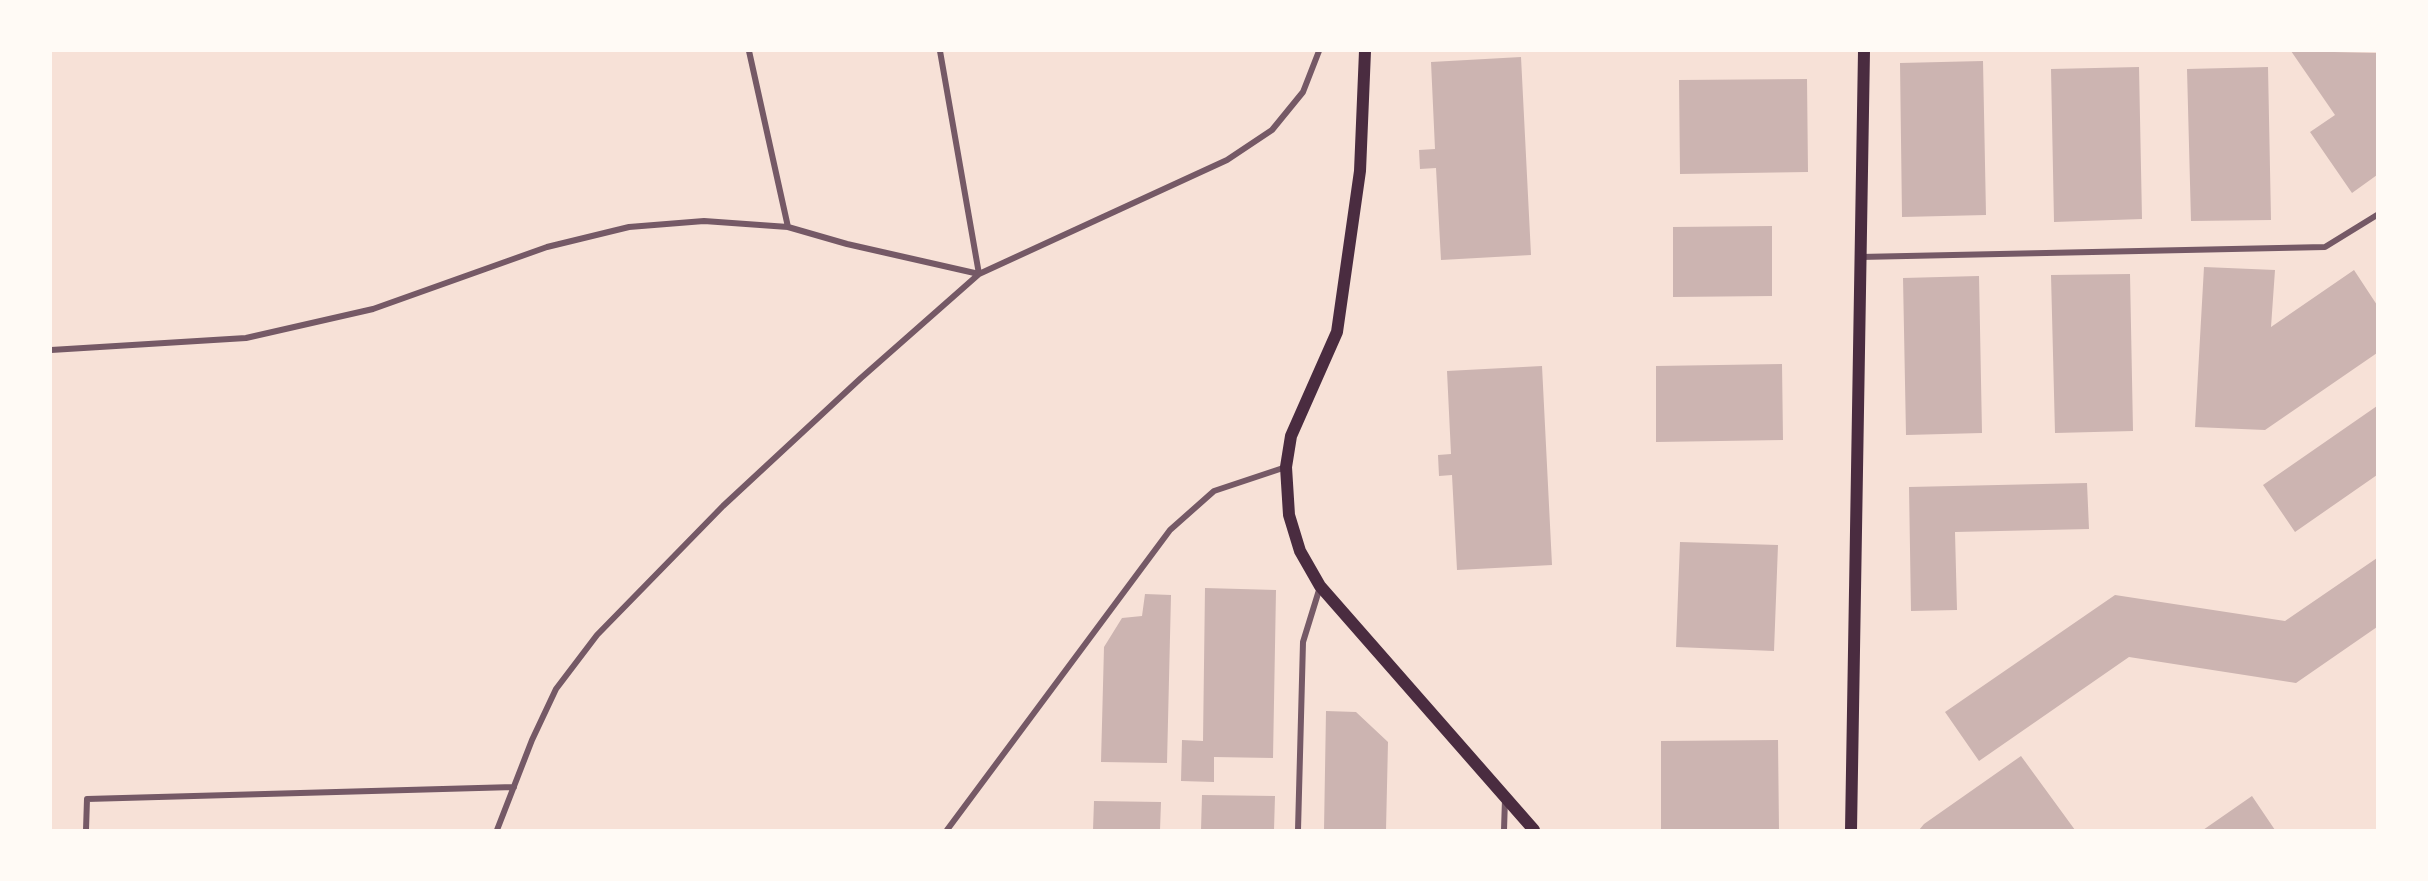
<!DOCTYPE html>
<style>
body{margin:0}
#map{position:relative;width:2428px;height:881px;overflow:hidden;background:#f7e1d7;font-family:"Public Sans",sans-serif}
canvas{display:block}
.frame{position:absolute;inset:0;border:52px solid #fffaf5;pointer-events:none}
</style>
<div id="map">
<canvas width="2428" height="881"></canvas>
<div class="frame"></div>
</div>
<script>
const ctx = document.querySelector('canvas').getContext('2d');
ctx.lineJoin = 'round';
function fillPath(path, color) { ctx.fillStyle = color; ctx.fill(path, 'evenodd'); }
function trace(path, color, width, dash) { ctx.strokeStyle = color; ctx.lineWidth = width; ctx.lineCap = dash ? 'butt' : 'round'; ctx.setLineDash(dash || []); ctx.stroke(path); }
fillPath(new Path2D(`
 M2291,51L2377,53V175L2352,193L2310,132L2335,115Z
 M1521,57L1531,255L1441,260L1436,168L1420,169L1419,150L1435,149L1431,62Z
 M1983,61L1986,215L1902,217L1900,63Z
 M2139,67L2142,219L2054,222L2051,69Z
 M2268,67L2271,220L2191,221L2187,69Z
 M1807,79L1808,172L1680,174L1679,80Z
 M1772,226V296L1673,297V227Z
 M2204,267L2275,270L2271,327L2354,270L2377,305V353L2265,430L2195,427Z
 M2130,274L2133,431L2055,433L2051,275Z
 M1979,276L1982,433L1906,435L1903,278Z
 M1782,364L1783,440L1656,442V366Z
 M1542,366L1552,565L1457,570L1452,475L1439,476L1438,455L1451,454L1447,371Z
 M2377,406V475L2295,532L2263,485Z
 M2087,483L2089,529L1955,532L1957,610L1911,611L1909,487Z
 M1680,542L1778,545L1774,651L1676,647Z
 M2377,558V627L2296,683L2129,657L1979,761L1945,712L2115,595L2285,621Z
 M1205,588L1276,590L1273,758L1214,757V782L1181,781L1182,740L1203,741Z
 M1145,594L1171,595L1167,763L1101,762L1104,647L1122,618L1142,616Z
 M1326,711L1356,712L1388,742L1386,830H1324Z
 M1778,740L1779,830H1661V741Z
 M2021,756L2075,830H1919L1924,824Z
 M1202,795L1275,796L1274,830H1201Z
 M2252,796L2275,830H2203Z
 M1094,801L1161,802L1160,830H1093Z`), '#ccb4b1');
trace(new Path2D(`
 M749,51L788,227
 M1860,257L2325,247L2377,215
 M51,350L246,338L373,309L547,247L629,227L704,221L788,227L847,244L979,274L940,51
 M86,830L87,799L514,787
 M497,830L532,740L556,689L597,635L723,506L861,378L979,274L1227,160L1272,130L1303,92L1319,51
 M947,830L1170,530L1214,491L1286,467
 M1298,830L1303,642L1320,587
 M1504,830L1505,799`), '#755966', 6);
trace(new Path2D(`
 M1365,51L1360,171L1337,332L1291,436L1286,467L1289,515L1300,551L1320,586L1534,830
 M1851,830L1864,51`), '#4a2c40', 12);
</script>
